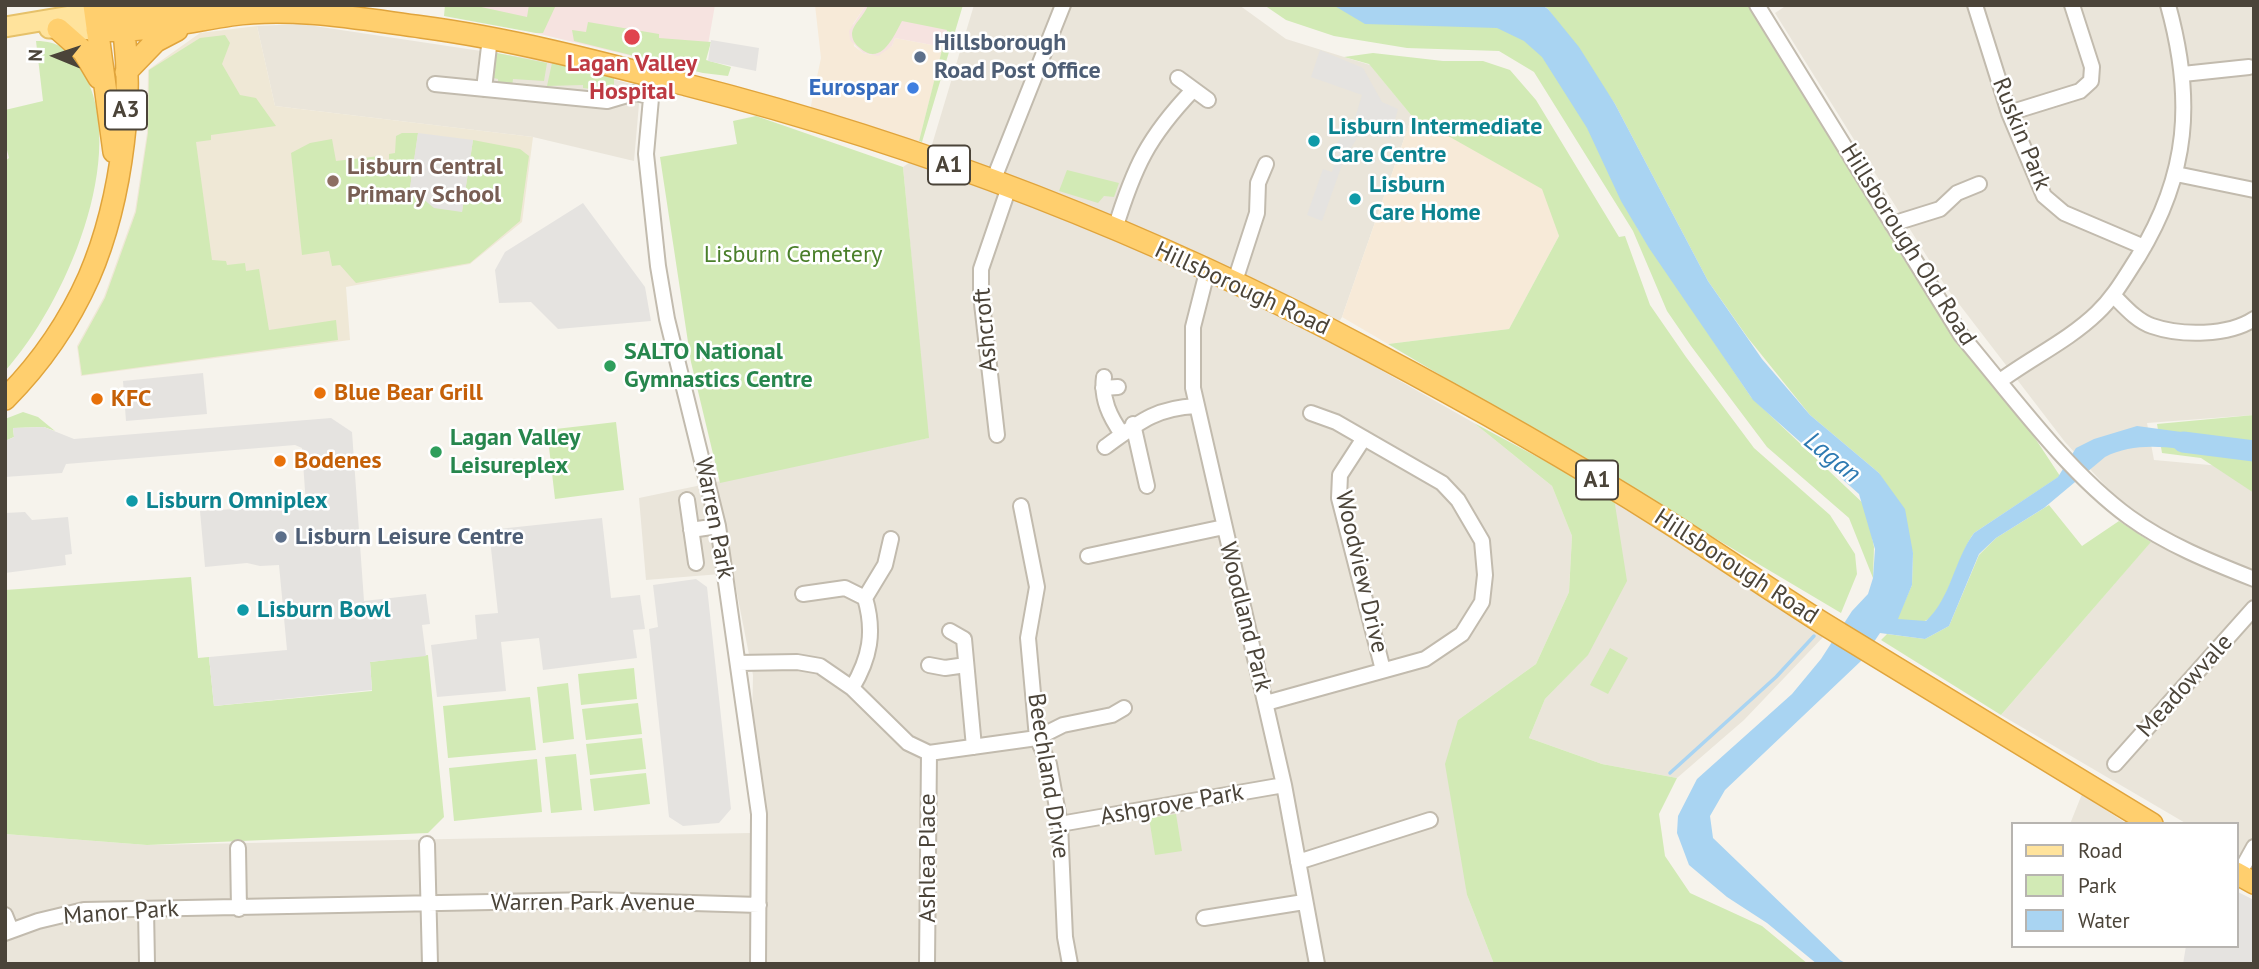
<!DOCTYPE html>
<style>
body{margin:0}
#map{position:relative;width:2259px;height:969px;overflow:hidden;background:#f6f3ec;font-family:"PT Sans",sans-serif}
canvas{display:block}
.frame{position:absolute;inset:0;border:7px solid #4b4439;pointer-events:none}
.legend{position:absolute;left:2011px;top:822px;width:228px;height:126px;box-sizing:border-box;background:#fff;border:2px solid #b7b4b0;margin:0;padding:9px 12px;list-style:none;font-size:21px;color:#4b4439}
.legend li{display:flex;align-items:center;gap:14px;height:35px}
.legend b{width:35px;border:2px solid #b7b4b0}
.north{position:absolute;left:21px;top:21px;width:70px;height:70px;-webkit-text-stroke:5px #fff;paint-order:stroke;rotate:272deg;font-size:19px;font-weight:700;line-height:28px;text-align:center;color:#4b4439}
.north::after{content:'';display:block;margin:auto;width:24px;height:32px;background:#4b4439;clip-path:polygon(50% 0,100% 100%,50% 72%,0 100%)}
</style>
<div id="map">
<canvas width="2259" height="969"></canvas>
<div class="frame"></div>
<ul class="legend">
<li><b style="height:9px;background:#ffe39c"></b>Road</li>
<li><b style="height:19px;background:#d2eab5"></b>Park</li>
<li><b style="height:19px;background:#a9d4f2"></b>Water</li>
</ul>
<div class="north">N</div>
</div>
<script>
const ctx = document.querySelector('canvas').getContext('2d');
ctx.lineJoin = 'round';
function fillPath(path, color) { ctx.fillStyle = color; ctx.fill(path, 'evenodd'); }
function trace(path, color, width, dash) { ctx.strokeStyle = color; ctx.lineWidth = width; ctx.lineCap = dash ? 'butt' : 'round'; ctx.setLineDash(dash || []); ctx.stroke(path); }
function label(font, color, halo, rows, align = 'center') {
  ctx.font = font + ' "PT Sans",sans-serif'; ctx.lineWidth = 5; ctx.setLineDash([]); ctx.textBaseline = 'middle'; ctx.strokeStyle = halo; ctx.fillStyle = color; for (const [text, x, y, turn = 0] of rows) {
    ctx.save(); ctx.translate(x, y); ctx.rotate((+turn || 0) * Math.PI / 180); ctx.textAlign = isNaN(turn) ? turn : align; if (halo) ctx.strokeText(text, 0, 0); ctx.fillText(text, 0, 0); ctx.restore();
  }
}
fillPath(new Path2D(`
 M974,5H1239L1286,39L1370,65L1412,116L1342,317L1328,340L1474,423L1552,486L1572,536L1569,592L1536,664L1458,720L1467,895L1494,964H5V834L147,845L750,833L753,675L733,573L646,580L639,498L928,438L903,167L931,148Z
 M1787,5H2254V415L2147,423L2154,460L2254,469V862L2236,852V824H2187L2001,715L2161,530L2112,493L2065,442L1946,287L1775,13Z
 M301,24L541,60L631,84L639,104L634,161L533,137L275,106L257,26Z
 M1614,498L1826,634L1744,720L1677,778L1602,764L1529,738L1545,699L1588,654Z
 M2082,794L2127,824H2070Z`), '#eae5da');
fillPath(new Path2D(`
 M815,5H866L853,24L854,46L863,53L872,55L892,46L895,38L943,47L918,145L810,110L821,58Z
 M1412,116L1544,187L1559,236L1509,329L1388,344L1342,317Z`), '#f7ead8');
fillPath(new Path2D(`
 M257,26L275,106L533,137L522,222L470,264L346,287L350,340L81,376L77,346L104,297L135,211L147,133L148,70L200,33Z`), '#efe8d6');
fillPath(new Path2D(`
 M445,5H715L703,73L519,29Z
 M866,5H957L943,47L895,38L892,46L878,56L863,53L850,40L849,31Z`), '#f6e3e0');
fillPath(new Path2D(`
 M445,5H472L527,17L529,5H556L543,33H536L444,16Z
 M868,5H963L922,142L919,141L947,30L902,21C894,36 881,67 860,48C855,44 852,40 852,33C853,24 865,15 868,5Z
 M1264,5H1340L1501,27L1534,46L1562,81L1594,135L1638,229L1751,397L1866,506L1874,547L1873,578L1849,518L1767,447L1691,346L1667,311L1633,231L1534,72L1499,51L1407,48L1334,36L1286,20Z
 M1542,5H1751L1896,247L1965,350L2027,426L2060,476L1974,533C1959,552 1945,613 1925,621C1917,624 1906,621 1897,619L1912,585L1913,553L1879,473L1810,415L1748,338L1708,281L1615,104L1548,9Z
 M588,22L659,34V38L711,42L706,60L731,67L728,76L703,73L574,41L572,30L586,32Z
 M225,35L230,43L222,64L240,95L256,98L276,126L211,135V140L196,142L212,260L226,261L227,265L245,263L246,271L259,269L269,330L336,320L338,340L82,375L78,347L105,298L136,212L148,133L149,70L200,38Z
 M36,41C59,41 70,50 82,70C132,153 64,306 5,371V161L9,158L5,142V110L43,101Z
 M492,52L547,63L544,81L513,79L512,87L498,86V79L489,77Z
 M1373,53L1443,61H1483L1510,70L1536,100L1619,237L1625,236L1650,305L1686,357L1754,448L1830,515L1855,554L1857,574L1841,613L1388,344L1509,329L1559,236L1542,189L1411,115L1369,64L1344,57Z
 M552,63L614,77V87L600,86L599,90L583,88V85L547,86Z
 M756,116L903,167L929,438L720,483L691,362L660,157L737,144L733,121Z
 M402,133H418L410,188L462,212L473,140L520,149L529,156L520,221L470,263L356,283L340,265L332,266L329,251L302,255L291,153L310,143L332,139L336,161L380,156L381,165L389,164V154L395,153L396,136Z
 M1067,170L1119,183L1114,197L1104,196L1098,203L1059,191Z
 M23,412L38,417L55,431L44,427L13,428L14,437L5,441V419Z
 M2254,415V493L2201,458L2162,453L2157,424Z
 M616,422L624,490L555,499L547,430Z
 M1474,423L1614,498L1627,581L1588,655L1545,699L1529,738L1602,764L1677,778L1659,814L1665,856L1690,893L1762,926L1808,964H1494L1467,895L1445,764L1458,720L1536,664L1569,592L1572,536L1552,486Z
 M2049,505L2082,546L2119,521L2151,542L2001,715L1881,640L1887,634L1925,639L1949,626L1979,555L1996,538Z
 M191,577L198,658L209,657L214,706L372,691L370,662L428,655L444,817L428,833L147,845L5,834V590Z
 M1610,648L1628,658L1608,694L1590,685Z
 M634,668L637,699L581,705L578,674Z
 M568,683L574,739L543,743L537,687Z
 M530,697L536,750L448,758L443,706Z
 M638,703L642,734L586,740L582,709Z
 M642,738L646,769L590,775L586,744Z
 M576,754L582,810L551,813L545,757Z
 M537,759L542,812L454,821L449,768Z
 M646,773L650,804L594,811L590,779Z
 M1176,814L1182,851L1155,855L1149,818Z`), '#d2eab5');
fillPath(new Path2D(`
 M711,40L759,48L756,71L708,61Z
 M1320,50L1363,68L1382,102L1398,109L1390,139L1361,131L1343,162L1322,221L1307,215L1323,169L1332,172L1338,154L1331,150L1345,133L1338,129L1341,118L1354,122L1362,95L1311,77Z
 M418,133L473,140L462,212L434,208L410,188Z
 M583,203L645,287L651,321L558,329L531,302L499,303L495,270L505,252Z
 M203,373L207,414L126,421L123,381Z
 M331,418L352,432L364,601L426,594L430,624L422,625L426,656L370,662L372,690L214,706L209,657L287,650L279,565L260,566L247,563L205,567L200,511L306,505L302,448L295,445L66,464L62,473L5,477V441L14,437L13,428L44,427L74,439Z
 M25,512L32,520L68,517L72,554L65,555L66,565L5,573V513Z
 M602,518L611,598L640,595L645,629L633,630L637,658L543,670L539,638L501,642L506,691L437,697L431,645L477,639L475,615L498,613L489,530Z
 M696,579L707,587L731,809L719,823L683,826L669,817L649,629L658,627L653,585Z
 M2236,891L2254,900V964H2183L2186,946H2236Z`), '#e5e3e0');
fillPath(new Path2D(`
 M1333,5H1542L1548,9L1579,47L1615,104L1708,281L1762,359L1810,415L1879,473L1905,509L1913,553L1912,585L1898,619L1926,621C1951,598 1954,560 1974,533L2058,477L2076,448L2094,439L2137,426L2211,436L2207,454C2174,447 2136,441 2105,457L2044,508L1996,538L1979,554L1949,626L1925,639L1880,633L1861,661L1725,790L1710,816L1713,838L1840,960L1847,964H1817L1767,923L1727,897L1689,865L1677,833L1678,816L1697,779L1792,694L1821,659L1852,611L1868,594L1873,578L1875,549L1859,494L1753,400L1649,248L1621,201L1587,128L1542,57L1524,41L1497,28L1365,24Z`), '#a9d4f2');
trace(new Path2D(`
 M1670,773L1776,677L1814,636`), '#a9d4f2', 3.5);
trace(new Path2D(`
 M2183,442L2254,451`), '#a9d4f2', 21);
const minor = new Path2D(`
 M1757,5L1961,335C2010,393 2067,472 2129,517C2166,544 2211,562 2254,579
 M1975,5L2009,113L2044,196L2064,213L2144,247
 M2183,74L2249,67
 M653,76L646,154L658,266L667,319L718,526L759,814L758,964
 M1178,78L1208,100
 M435,84L607,101L634,93L650,96
 M484,89L490,38
 M2009,113L2080,91L2091,81L2092,67L2072,5
 M2176,174L2254,190
 M993,181L1063,5
 M1892,224L1940,209L1957,193L1979,184
 M1115,229C1134,167 1148,137 1193,90
 M1207,272L1193,327V388L1284,785L1317,964
 M1234,284L1257,213L1258,183L1266,164
 M2114,296C2125,307 2137,321 2152,326C2181,336 2228,336 2254,319
 M1104,377C1101,399 1110,417 1122,434
 M2000,381C2031,358 2069,340 2097,313C2114,297 2125,277 2138,257C2189,174 2194,99 2168,5
 M1103,388L1118,387
 M1133,424L1147,486
 M997,435L981,295V269L1009,187
 M1364,438L1340,475L1339,498L1383,670
 M1105,447C1137,424 1154,408 1196,406
 M687,500L696,563
 M1021,506L1037,587L1028,638L1037,738L1049,764L1060,824L1065,937L1070,964
 M691,530L718,526
 M1088,556L1224,527
 M803,594L845,588L865,598C875,632 870,658 852,688
 M865,598L885,565L891,539
 M950,631L964,639L974,747
 M738,663L797,662L820,666L852,688L908,743L929,753L1037,738L1063,725L1112,715L1124,708
 M929,665L945,668L966,665
 M1266,703L1425,659L1462,634L1482,602L1485,575L1482,541L1458,500L1442,483L1336,422L1311,413
 M2115,764L2254,608
 M1060,824L1284,785
 M427,844L430,964
 M238,848L239,909
 M1298,862L1430,820
 M2239,874L2254,847
 M146,909L147,964
 M5,915L11,930
 M1204,918L1304,902
 M5,933L38,921L84,910L593,900L759,905
 M927,964L929,753`);
const major = new Path2D(`
 M5,27L94,12
 M49,28L97,30`);
const highway = new Path2D(`
 M94,5L114,152
 M104,11L177,8L215,11
 M58,29L83,51L99,78
 M97,30C142,33 186,22 231,15C293,6 361,19 422,27C512,39 599,62 687,85C923,145 1154,235 1369,350C1469,403 1568,459 1663,519C1717,553 1770,590 1824,624C1933,691 2042,758 2152,824
 M126,72L156,41L177,30
 M5,399C40,364 69,322 89,277C121,203 139,83 118,5
 M2236,873L2254,883`);
trace(minor, '#c2bbae', 18);
trace(major, '#e6c16a', 23);
trace(highway, '#e0a43c', 24);
trace(minor, '#fff', 14);
trace(major, '#ffe39c', 19);
trace(highway, '#ffcf6e', 21);
for (const [x, y, r, color] of [
 [632,37,9,"#e0444e"],
 [920,57,7,"#5c6f8a"],
 [913,88,7,"#3f7fe0"],
 [1314,141,7,"#0f9aa8"],
 [333,181,7,"#8d6e63"],
 [1355,199,7,"#0f9aa8"],
 [610,366,7,"#2e9e5b"],
 [320,393,7,"#e8710a"],
 [97,399,7,"#e8710a"],
 [436,452,7,"#2e9e5b"],
 [280,461,7,"#e8710a"],
 [132,501,7,"#0f9aa8"],
 [281,537,7,"#5c6f8a"],
 [243,610,7,"#0f9aa8"]
]) { const dot = new Path2D(); dot.arc(x, y, r, 0, 2 * Math.PI); ctx.fillStyle = color; ctx.fill(dot); trace(dot, '#fff', 2.5); }
for (const [x, y, w] of [
 [126,110,42],
 [949,165,42],
 [1597,480,42]
]) { const box = new Path2D(); box.roundRect(x - w / 2, y - 19.5, w, 39, 5); ctx.fillStyle = '#fff'; ctx.fill(box); trace(box, '#4b4439', 2); }
label('bold 23px', '#4b4439', null, [
 ["A3",126,110],
 ["A1",949,165],
 ["A1",1597,480]
]);
label('bold 24px', '#4e5e75', '#fff', [
 ["Hillsborough",934,43],
 ["Road Post Office",934,71],
 ["Lisburn Leisure Centre",295,537]
], 'left');
label('bold 24px', '#be3a42', '#fff', [
 ["Lagan Valley",632,64],
 ["Hospital",632,92]
]);
label('bold 24px', '#366cbe', '#fff', [
 ["Eurospar",899,88]
], 'right');
label('bold 24px', '#0d838f', '#fff', [
 ["Lisburn Intermediate",1328,127],
 ["Care Centre",1328,155],
 ["Lisburn",1369,185],
 ["Care Home",1369,213],
 ["Lisburn Omniplex",146,501],
 ["Lisburn Bowl",257,610]
], 'left');
label('24px', '#4b4439', '#fff', [
 ["Ruskin Park",2021,134,68],
 ["Hillsborough Old Road",1908,245,58],
 ["Hillsborough Road",1242,289,25],
 ["Ashcroft",986,330,-95],
 ["Warren Park",714,518,79],
 ["Hillsborough Road",1736,567,33],
 ["Woodview Drive",1361,572,77],
 ["Woodland Park",1245,617,76],
 ["Meadowvale",2185,686,-48],
 ["Beechland Drive",1048,776,81],
 ["Ashgrove Park",1172,805,-10],
 ["Ashlea Place",928,858,-90],
 ["Warren Park Avenue",593,903],
 ["Manor Park",121,913,-4]
]);
label('bold 24px', '#785e54', '#fff', [
 ["Lisburn Central",347,167],
 ["Primary School",347,195]
], 'left');
label('24px', '#4a7f2a', '#fff', [
 ["Lisburn Cemetery",793,255]
]);
label('bold 24px', '#27864d', '#fff', [
 ["SALTO National",624,352],
 ["Gymnastics Centre",624,380],
 ["Lagan Valley",450,438],
 ["Leisureplex",450,466]
], 'left');
label('bold 24px', '#c56008', '#fff', [
 ["Blue Bear Grill",334,393],
 ["KFC",111,399],
 ["Bodenes",294,461]
], 'left');
label('italic 26px', '#2e7ab2', '#fff', [
 ["Lagan",1832,458,39]
]);
</script>
